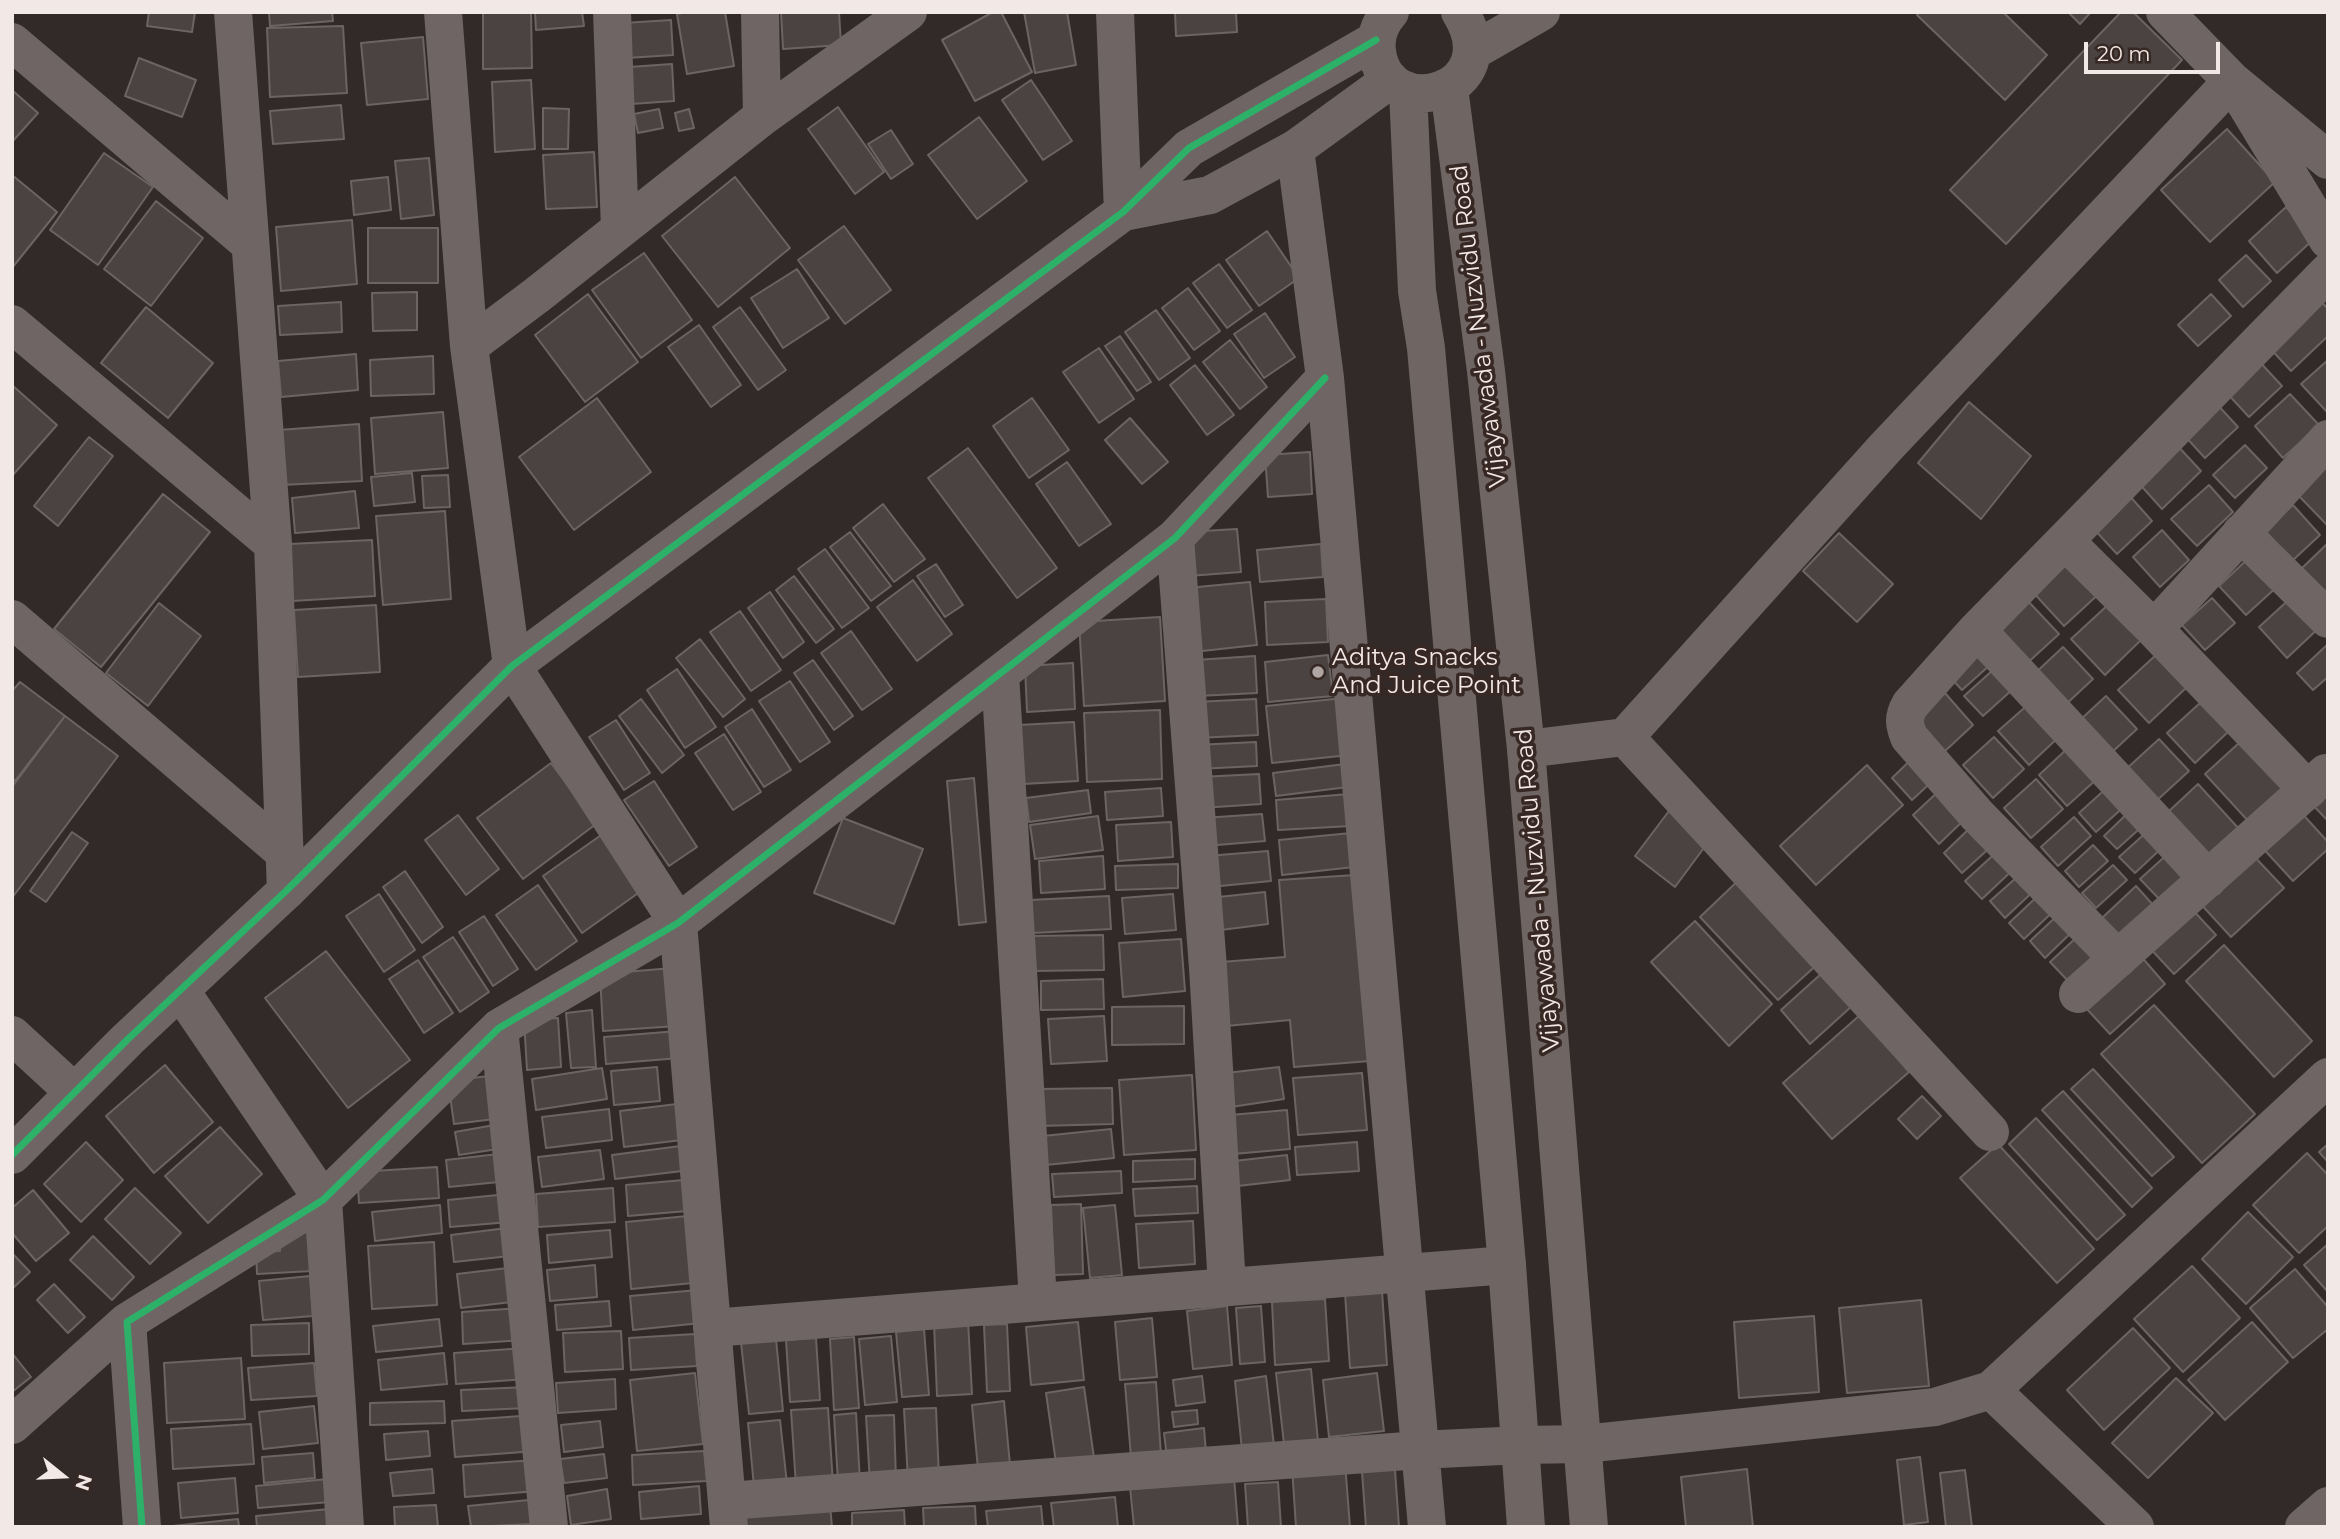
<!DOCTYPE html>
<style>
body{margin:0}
#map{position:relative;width:2340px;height:1539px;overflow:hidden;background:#322a28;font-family:Montserrat,sans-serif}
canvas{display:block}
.frame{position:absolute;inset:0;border:14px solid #f2e8e5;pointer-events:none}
.north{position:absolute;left:28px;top:1441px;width:70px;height:70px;-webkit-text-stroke:5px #372823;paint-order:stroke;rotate:108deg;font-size:19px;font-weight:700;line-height:28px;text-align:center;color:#f2e8e5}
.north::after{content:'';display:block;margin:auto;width:24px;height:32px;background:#f2e8e5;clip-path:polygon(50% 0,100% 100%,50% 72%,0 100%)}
.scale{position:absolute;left:2084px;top:42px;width:136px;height:32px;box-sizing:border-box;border:4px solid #f2e8e5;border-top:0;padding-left:9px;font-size:21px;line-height:24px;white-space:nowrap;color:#f2e8e5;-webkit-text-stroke:5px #372823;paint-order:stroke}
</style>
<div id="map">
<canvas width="2340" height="1539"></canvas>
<div class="frame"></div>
<div class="north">N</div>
<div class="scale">20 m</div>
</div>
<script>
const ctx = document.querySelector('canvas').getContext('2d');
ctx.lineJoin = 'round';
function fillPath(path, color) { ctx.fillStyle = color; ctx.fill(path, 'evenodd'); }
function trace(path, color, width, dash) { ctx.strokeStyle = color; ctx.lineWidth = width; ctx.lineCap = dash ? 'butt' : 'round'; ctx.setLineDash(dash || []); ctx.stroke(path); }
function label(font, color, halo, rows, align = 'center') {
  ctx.font = font + ' Montserrat,sans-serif'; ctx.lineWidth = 7; ctx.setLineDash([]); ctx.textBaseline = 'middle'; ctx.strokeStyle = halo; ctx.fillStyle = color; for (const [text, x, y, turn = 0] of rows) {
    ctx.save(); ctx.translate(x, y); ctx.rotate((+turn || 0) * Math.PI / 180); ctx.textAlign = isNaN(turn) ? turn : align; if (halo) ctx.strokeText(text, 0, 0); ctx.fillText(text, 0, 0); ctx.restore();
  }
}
const building = new Path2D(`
 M149,12H195L192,32L147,26Z
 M269,12H332L333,21L270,26Z
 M483,12H531L532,68L483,69Z
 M535,12H582L584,26L536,30Z
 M688,12H725L734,66L687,74L677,14Z
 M781,12H839L841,45L783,49Z
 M993,12H1001L1032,72L975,101L942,40Z
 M1024,12H1067L1076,65L1035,73Z
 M1175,12H1236L1237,32L1176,36Z
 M1920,12H2003L2047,55L2005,100L1917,15Z
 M2068,12H2091L2080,24Z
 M2121,12H2133L2182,60L2006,244L1950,190Z
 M671,20L673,55L627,58L624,23Z
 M343,26L347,93L270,97L267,28Z
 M423,37L428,99L367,105L361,43Z
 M139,58L196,80L182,117L125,96Z
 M672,64L674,101L631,104L629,67Z
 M531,80L535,149L495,152L492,82Z
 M1031,80L1072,141L1043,160L1002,100Z
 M12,90L38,113L12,142Z
 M341,105L344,139L273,144L270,111Z
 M838,107L884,172L855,194L808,129Z
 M543,108L569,109L568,149H543Z
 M659,109L663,128L638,133L634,114Z
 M689,109L694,128L679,131L675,113Z
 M979,117L1027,181L977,219L928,155Z
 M2227,129L2275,182L2210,242L2161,190Z
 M891,130L913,164L891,179L868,144Z
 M594,152L597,207L546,209L543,155Z
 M104,153L153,187L98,265L50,230Z
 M429,158L434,215L401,219L395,161Z
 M12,175L57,212L12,268Z
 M388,177L391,210L354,215L351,181Z
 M735,177L790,248L718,307L662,236Z
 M156,201L203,238L151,306L104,269Z
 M2286,207L2315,238L2277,273L2249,241Z
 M352,220L357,284L281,291L276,227Z
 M844,226L891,290L845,324L798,260Z
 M368,228H438V283H368Z
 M1267,231L1299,278L1259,306L1226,260Z
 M644,253L692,320L641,358L592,290Z
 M2246,255L2271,281L2243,307L2219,280Z
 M1219,264L1252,310L1227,328L1193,283Z
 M797,269L829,318L783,348L751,298Z
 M1188,288L1220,331L1194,350L1162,308Z
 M417,292V330L373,331L372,293Z
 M588,294L638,362L585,402L535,335Z
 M2211,294L2231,316L2198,346L2178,325Z
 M2318,298L2328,309V336L2291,371L2267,345Z
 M341,302L342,332L280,335L278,306Z
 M146,307L213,363L168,418L101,363Z
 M740,307L786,370L758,390L713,327Z
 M1156,310L1190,358L1159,380L1125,332Z
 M1265,313L1295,357L1264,378L1234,334Z
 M699,325L741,385L711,407L668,347Z
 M1120,336L1151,382L1137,391L1105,346Z
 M1230,340L1267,387L1240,409L1203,362Z
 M1099,348L1134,399L1099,423L1063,372Z
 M356,354L358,390L281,397L278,361Z
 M433,356L434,394L371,396L370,360Z
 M2258,360L2282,386L2249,417L2225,391Z
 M2328,360V413L2301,384Z
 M1195,365L1234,415L1207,435L1170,385Z
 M13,386L57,425L12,476V388Z
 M2290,394L2319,425L2283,458L2255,426Z
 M597,398L651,472L574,530L519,457Z
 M1032,398L1069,450L1029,478L993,426Z
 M1969,402L2031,456L1981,519L1918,463Z
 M2215,402L2238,427L2205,458L2181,432Z
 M443,412L448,468L375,474L371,418Z
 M1130,418L1168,462L1142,484L1105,440Z
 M359,424L362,481L281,485L279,430Z
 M89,437L113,456L58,526L34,506Z
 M2174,442L2201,471L2162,509L2135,479Z
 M2245,445L2267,468L2235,498L2213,475Z
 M968,448L1057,568L1017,598L928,478Z
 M1310,452L1312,494L1268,497L1265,455Z
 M1067,462L1111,524L1079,546L1036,484Z
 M2328,466V526L2297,494Z
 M412,473L415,502L374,506L371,477Z
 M448,475L450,507L424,508L422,476Z
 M2209,485L2233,512L2197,546L2171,519Z
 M355,491L359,528L295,533L292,498Z
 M2127,493L2152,521L2117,554L2091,526Z
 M163,494L210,532L101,667L54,629Z
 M883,504L925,559L894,582L853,528Z
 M2293,505L2320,535L2292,561L2265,531Z
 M445,511L451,599L383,605L376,516Z
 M1237,529L1241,572L1189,576L1186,532Z
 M2162,530L2189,560L2160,587L2133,557Z
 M850,532L891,586L871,601L830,547Z
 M1839,533L1893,584L1857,622L1803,571Z
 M372,540L375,596L292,601L289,544Z
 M1321,544L1323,577L1260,582L1257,550Z
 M2327,544H2328V600L2300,570Z
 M825,549L869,608L842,628L798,569Z
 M2069,554L2103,590L2064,626L2031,590Z
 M2253,554L2280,584L2246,615L2219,586Z
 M936,564L963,605L945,617L917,576Z
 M794,576L834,629L816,643L776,590Z
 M913,580L952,634L917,661L877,607Z
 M1250,582L1257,645L1193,652L1187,588Z
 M770,592L804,642L783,658L748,608Z
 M2295,594L2323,624L2287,658L2259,627Z
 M2212,598L2235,623L2205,650L2182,625Z
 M1326,599L1328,642L1267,645L1265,602Z
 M2027,600L2059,634L2023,667L1991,632Z
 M159,603L201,636L148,706L106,673Z
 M2110,603L2142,639L2105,675L2071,639Z
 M376,605L380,672L298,677L294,610Z
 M740,611L781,670L751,691L710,632Z
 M1160,617L1165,701L1084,706L1079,622Z
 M851,631L892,689L862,710L821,653Z
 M700,639L745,699L723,717L676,658Z
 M2328,644V677L2313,690L2297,673Z
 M2063,647L2093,679L2062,708L2032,676Z
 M1975,649L1990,665L1962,690L1947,674Z
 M2157,654L2187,687L2149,723L2118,690Z
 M1328,655L1333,696L1268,702L1265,662Z
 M1255,656L1257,693L1198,696L1196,660Z
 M813,660L853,716L834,730L794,673Z
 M1073,663L1075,709L1027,712L1025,666Z
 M677,669L716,727L685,748L647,690Z
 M1993,670L2012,690L1983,716L1964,696Z
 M790,681L830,742L800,762L759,701Z
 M20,682L65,716L15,781L12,778V691Z
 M1945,693L1973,725L1944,752L1915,721Z
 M2106,696L2137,729L2109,755L2079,721Z
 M1344,698L1350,755L1272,763L1266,706Z
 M641,699L684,755L662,773L619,716Z
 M1256,699L1258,735L1197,738L1195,702Z
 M2031,702L2061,735L2029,765L1998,731Z
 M2200,703L2228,732L2195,763L2167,733Z
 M752,709L791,770L764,787L725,727Z
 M1160,710L1162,779L1087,782L1084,713Z
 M65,716L118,756L12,898V787Z
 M616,720L650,773L624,790L589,737Z
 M1074,722L1078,781L1023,784L1019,725Z
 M724,734L761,792L733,810L695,753Z
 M1994,737L2024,769L1993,798L1963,765Z
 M2159,739L2189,771L2154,803L2124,771Z
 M1256,742L1257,766L1197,769L1196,745Z
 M2240,742L2285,791L2250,823L2205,774Z
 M2069,747L2098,778L2067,806L2039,775Z
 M1918,753L1938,776L1912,800L1892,778Z
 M551,763L596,824L523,879L477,818Z
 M1345,764L1348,787L1276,796L1273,773Z
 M1867,765L1903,805L1816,885L1780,846Z
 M1259,774L1261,804L1201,808L1200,777Z
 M974,778L986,922L959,925L947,781Z
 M2036,779L2063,809L2031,838L2004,808Z
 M654,781L697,847L669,866L624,800Z
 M2111,784L2128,803L2096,832L2079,813Z
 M2198,784L2240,830L2210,858L2168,812Z
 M2328,784V821L2309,801Z
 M1161,788L1163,816L1107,820L1105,792Z
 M1941,789L1967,817L1939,844L1913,815Z
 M1088,790L1091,813L1029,822L1026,798Z
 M1349,794L1351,826L1278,830L1276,800Z
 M1672,807L1712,837L1675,887L1635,856Z
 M2297,808L2328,842V849L2293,881L2259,844Z
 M2132,809L2146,823L2117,849L2104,836Z
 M1262,814L1265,841L1205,846L1203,818Z
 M458,815L499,869L466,895L425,840Z
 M1098,816L1103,850L1035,859L1030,825Z
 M2074,817L2091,836L2058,866L2041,847Z
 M843,818L923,849L894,924L814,893Z
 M1171,822L1173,857L1118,861L1116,825Z
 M1976,822L1995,843L1962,873L1944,853Z
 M2150,829L2165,845L2135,873L2119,857Z
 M72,832L88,843L46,902L30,891Z
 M604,833L644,889L582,933L543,876Z
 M1351,833L1354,867L1282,875L1279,840Z
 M2093,845L2108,861L2079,887L2065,871Z
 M2002,847L2018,865L1982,899L1965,881Z
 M2172,850L2195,875L2163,903L2140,879Z
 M1268,851L1271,881L1210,887L1207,856Z
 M2250,852L2284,888L2231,937L2198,901Z
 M1103,856L1105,889L1041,893L1039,861Z
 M1178,864V888L1116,890L1115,866Z
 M2113,865L2127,880L2096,908L2082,893Z
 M2025,870L2039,886L2005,918L1990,901Z
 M405,871L443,927L422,943L383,887Z
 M1355,875L1370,1061L1294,1067L1290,1020L1226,1026L1221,962L1285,957L1279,880Z
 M1743,876L1821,961L1778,1000L1700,917Z
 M538,885L577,941L536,970L496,915Z
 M2136,886L2155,907L2121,939L2102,918Z
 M2044,890L2059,906L2024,939L2009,923Z
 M1265,892L1268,924L1213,931L1209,898Z
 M379,894L415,950L384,972L346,916Z
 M1173,894L1176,930L1125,934L1122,898Z
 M1109,896L1111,929L1032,933L1030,900Z
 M2189,906L2216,935L2174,974L2147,945Z
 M2060,913L2075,929L2045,958L2030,941Z
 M484,916L518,969L493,986L459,932Z
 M1695,921L1772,1004L1729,1046L1651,962Z
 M1103,935L1104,970L1032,971L1031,936Z
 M2078,936L2099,958L2071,984L2050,962Z
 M453,937L489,992L460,1012L423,957Z
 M1181,939L1185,991L1123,997L1119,943Z
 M2224,945L2312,1041L2274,1077L2186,981Z
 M326,951L410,1060L348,1108L265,998Z
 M2139,954L2165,984L2110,1034L2084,1006Z
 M418,960L453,1013L424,1033L389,979Z
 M673,968L677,1026L603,1031L600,974Z
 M1822,973L1852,1006L1810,1044L1781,1010Z
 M1103,979L1104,1009L1041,1010V981Z
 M2154,1005L2255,1114L2202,1163L2101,1054Z
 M1184,1006V1044L1112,1045V1007Z
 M592,1010L596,1067L571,1068L566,1013Z
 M1860,1015L1909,1072L1832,1139L1783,1083Z
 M1104,1016L1107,1061L1051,1064L1048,1019Z
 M558,1018L561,1067L527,1070L524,1020Z
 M678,1031L680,1058L606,1064L604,1037Z
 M165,1065L213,1122L154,1173L106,1116Z
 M657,1067L660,1101L614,1105L611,1071Z
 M1279,1067L1284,1099L1231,1107L1226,1073Z
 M602,1068L607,1099L536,1110L532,1079Z
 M2093,1069L2174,1157L2152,1176L2071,1089Z
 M1362,1073L1367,1130L1298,1135L1293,1078Z
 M497,1075L503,1118L454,1124L448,1081Z
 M1192,1075L1196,1150L1124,1155L1119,1080Z
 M1112,1088L1113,1124L1039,1126V1089Z
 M2063,1091L2152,1188L2132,1207L2042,1110Z
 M1922,1096L1941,1116L1917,1139L1898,1119Z
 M685,1103L690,1139L624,1147L620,1111Z
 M609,1109L612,1140L546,1148L542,1117Z
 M1287,1110L1290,1149L1222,1155L1219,1116Z
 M2036,1118L2125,1215L2097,1240L2009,1144Z
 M500,1124L504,1148L459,1155L455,1132Z
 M220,1127L262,1174L208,1223L165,1176Z
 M1111,1129L1114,1158L1046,1165L1043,1136Z
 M86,1142L123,1180L81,1222L44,1184Z
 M1357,1142L1359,1171L1297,1175L1295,1147Z
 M1998,1144L2094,1249L2057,1283L1960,1178Z
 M2328,1144V1162L2319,1152Z
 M688,1145L691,1170L615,1179L612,1155Z
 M600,1150L604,1179L542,1187L538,1157Z
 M507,1153L509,1181L449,1187L446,1160Z
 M2307,1153L2328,1175V1226L2299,1253L2253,1205Z
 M1287,1155L1290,1180L1229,1187L1225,1162Z
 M1195,1159V1179L1133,1182V1161Z
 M437,1167L439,1198L359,1203L357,1172Z
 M1121,1171L1122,1193L1054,1197L1052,1174Z
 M684,1180L687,1211L628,1216L626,1185Z
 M1197,1186L1198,1213L1135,1216L1133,1189Z
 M135,1188L181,1233L150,1264L105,1219Z
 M613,1188L615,1222L538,1227L536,1194Z
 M33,1190L69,1233L36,1261L12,1233V1208Z
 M508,1194L510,1222L450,1227L448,1200Z
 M1081,1204L1083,1274L1054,1275L1051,1205Z
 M440,1205L442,1233L375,1241L372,1212Z
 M1115,1205L1122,1275L1090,1278L1083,1208Z
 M2248,1212L2293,1257L2246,1304L2202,1259Z
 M698,1215L703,1282L631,1289L626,1222Z
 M1193,1221L1195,1264L1139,1268L1136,1224Z
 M507,1228L510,1256L454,1262L451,1235Z
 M280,1230H310L312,1271L257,1274L256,1252L280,1251Z
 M610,1230L612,1257L549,1263L547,1235Z
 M93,1236L134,1277L112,1300L70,1260Z
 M434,1242L437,1305L372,1309L368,1246Z
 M2328,1244V1292L2304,1265Z
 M12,1253L30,1272L12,1289Z
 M595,1265L597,1297L550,1301L547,1270Z
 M2192,1266L2240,1318L2183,1372L2134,1319Z
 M516,1267L520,1301L461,1308L457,1274Z
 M2295,1269L2328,1307V1329L2293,1358L2250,1308Z
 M310,1276L313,1316L263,1320L259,1281Z
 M54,1284L85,1317L68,1333L37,1300Z
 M698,1290L701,1323L633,1330L630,1296Z
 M1382,1291L1387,1365L1350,1368L1345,1293Z
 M1325,1299L1329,1361L1275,1365L1272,1302Z
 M1921,1300L1929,1386L1847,1393L1839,1308Z
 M609,1301L611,1326L557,1330L555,1305Z
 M1227,1306L1232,1365L1193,1369L1187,1311Z
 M1261,1306L1265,1362L1240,1364L1236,1308Z
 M522,1308L524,1340L463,1344L462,1312Z
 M1814,1316L1819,1392L1739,1398L1734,1322Z
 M1152,1318L1157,1377L1120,1380L1115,1322Z
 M439,1319L442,1346L376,1352L373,1326Z
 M968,1321L972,1394L937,1396L934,1323Z
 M1078,1322L1084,1380L1031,1385L1026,1327Z
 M2252,1322L2288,1362L2225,1420L2188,1380Z
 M309,1323V1354L252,1356L251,1325Z
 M1007,1324L1010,1391L987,1392L984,1325Z
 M2133,1328L2170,1368L2104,1430L2067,1390Z
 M924,1329L929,1395L902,1397L896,1332Z
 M621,1331L623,1369L565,1372L563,1333Z
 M695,1334L697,1366L631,1370L629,1338Z
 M891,1336L897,1402L865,1405L859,1339Z
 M854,1337L859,1408L834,1410L830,1339Z
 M816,1338L820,1400L790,1402L786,1340Z
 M776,1339L783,1411L749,1414L741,1343Z
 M525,1348L527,1379L456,1384L454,1353Z
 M12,1353L31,1377L12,1392Z
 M444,1353L447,1384L381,1390L378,1360Z
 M241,1358L245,1419L167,1423L164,1363Z
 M314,1363L317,1396L251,1400L248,1368Z
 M1311,1369L1318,1441L1284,1444L1276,1373Z
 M695,1373L703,1444L637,1451L630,1380Z
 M1377,1373L1384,1431L1329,1437L1323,1380Z
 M1202,1376L1205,1402L1176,1406L1173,1380Z
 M1266,1376L1274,1446L1242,1450L1235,1381Z
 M2176,1378L2213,1413L2148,1478L2112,1443Z
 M615,1379L616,1409L558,1413L556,1383Z
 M1156,1382L1161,1455L1131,1457L1125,1384Z
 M527,1387V1408L462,1411L461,1390Z
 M1084,1387L1095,1465L1057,1470L1046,1393Z
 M444,1401L445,1423L370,1425V1403Z
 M1004,1401L1010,1465L978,1469L972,1405Z
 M314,1406L318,1443L263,1449L259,1412Z
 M828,1408L833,1484L796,1486L791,1410Z
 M936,1408L939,1478L908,1480L904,1409Z
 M1197,1410L1198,1424L1174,1427L1172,1412Z
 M856,1413L860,1481L838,1482L834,1415Z
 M535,1415L537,1451L455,1457L452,1421Z
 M894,1415L896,1481L870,1483L866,1416Z
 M780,1420L787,1484L754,1487L748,1423Z
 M600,1421L603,1447L564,1452L561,1425Z
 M251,1424L254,1464L173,1469L171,1429Z
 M1204,1428L1206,1453L1167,1458L1164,1433Z
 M428,1431L430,1456L386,1460L384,1434Z
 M704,1451L707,1481L633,1485L632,1455Z
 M313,1453L315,1478L264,1483L262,1457Z
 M604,1454L607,1478L564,1483L560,1459Z
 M1394,1456L1399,1527H1366L1361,1458Z
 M1920,1457L1928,1522L1904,1525L1897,1460Z
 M535,1460L537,1491L465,1497L463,1465Z
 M1345,1463L1350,1527H1296L1292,1467Z
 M432,1469L434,1493L393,1496L390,1473Z
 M1747,1469L1753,1527H1686L1681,1477Z
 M1965,1470L1972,1527H1946L1940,1473Z
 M1234,1477L1238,1527H1134L1130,1487Z
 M235,1478L238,1513L181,1518L178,1483Z
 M328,1479L330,1502L258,1508L256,1486Z
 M1278,1482L1281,1527H1248L1245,1484Z
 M699,1486L701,1514L641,1519L639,1492Z
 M607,1489L611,1519L571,1525L567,1496Z
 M1115,1497L1118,1527H1054L1051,1503Z
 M529,1500L531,1524L471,1527L468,1506Z
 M436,1505L438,1527H395L394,1507Z
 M830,1505L832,1527H745L744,1512Z
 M975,1506L976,1527H924L923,1508Z
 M1041,1506L1043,1527H988L986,1511Z
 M340,1508L341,1527H257L256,1516Z
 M904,1510L905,1527H852V1513Z
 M238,1519L239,1527H163Z`);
fillPath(building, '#4a4341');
trace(building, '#6b6462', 2);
trace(new Path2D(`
 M233,12L273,544L286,891
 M443,12L469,346L512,666L678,923L729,1527
 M612,12L620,229
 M760,12L762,117
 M1115,12L1123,212
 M2165,12L2232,81L2328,240
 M12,42L250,244
 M1295,149L1325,378L1427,1527
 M12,324L273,544
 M469,346L537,295L762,117L908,12
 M2241,533L2328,619
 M1175,538L1208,968L1227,1286
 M2065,541L2154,629L2308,790
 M12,619L285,853
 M2154,629L2328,439
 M1977,630L2208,879
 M1000,674L1038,1301
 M1625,737L1990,1132
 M1526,749L1625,737L1886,447L2232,81L2328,160
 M2118,959L1977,815L1909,737C1904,724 1903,717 1910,705L1977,630L2328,272
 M180,990L323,1200L345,1527
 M2078,994L2326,773
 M499,1028L549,1527
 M712,1328L1507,1265
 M1991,1390L2135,1527
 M12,1425L127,1322
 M727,1501L1420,1450L1521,1445L1584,1444L1935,1407L1991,1390L2328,1077
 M142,1527L127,1322L323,1200L499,1028L678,923L1175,538L1325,378
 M2304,1527L2328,1506`), '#6e6564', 38);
trace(new Path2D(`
 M1123,212L1210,195L1295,149L1390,80
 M12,1035L74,1092
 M12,1155L128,1039L286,891L512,666L1123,212L1189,148L1376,40`), '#6e6564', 38);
trace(new Path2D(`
 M1390,12C1380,23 1375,36 1377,51C1386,127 1510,92 1460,12
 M1473,51L1541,12
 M1449,88L1486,371L1526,749L1589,1527
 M1408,91L1417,291L1426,348L1507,1265L1526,1527`), '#6f6664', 38);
trace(new Path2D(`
 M12,1155L128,1039L286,891L512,666L1123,212L1189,148L1376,40
 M142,1527L127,1322L323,1200L499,1028L678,923L1175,538L1325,378`), '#2db169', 7);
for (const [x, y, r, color] of [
 [1318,672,7,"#afa6a3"]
]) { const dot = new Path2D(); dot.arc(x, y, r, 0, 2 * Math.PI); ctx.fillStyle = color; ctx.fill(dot); trace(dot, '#372823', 2.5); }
label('24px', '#f2e8e5', '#372823', [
 ["Vijayawada - Nuzvidu Road",1479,326,-97],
 ["Vijayawada - Nuzvidu Road",1538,890,-95]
]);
label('24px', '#f2e8e5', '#372823', [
 ["Aditya Snacks",1332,658],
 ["And Juice Point",1332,686]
], 'left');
</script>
